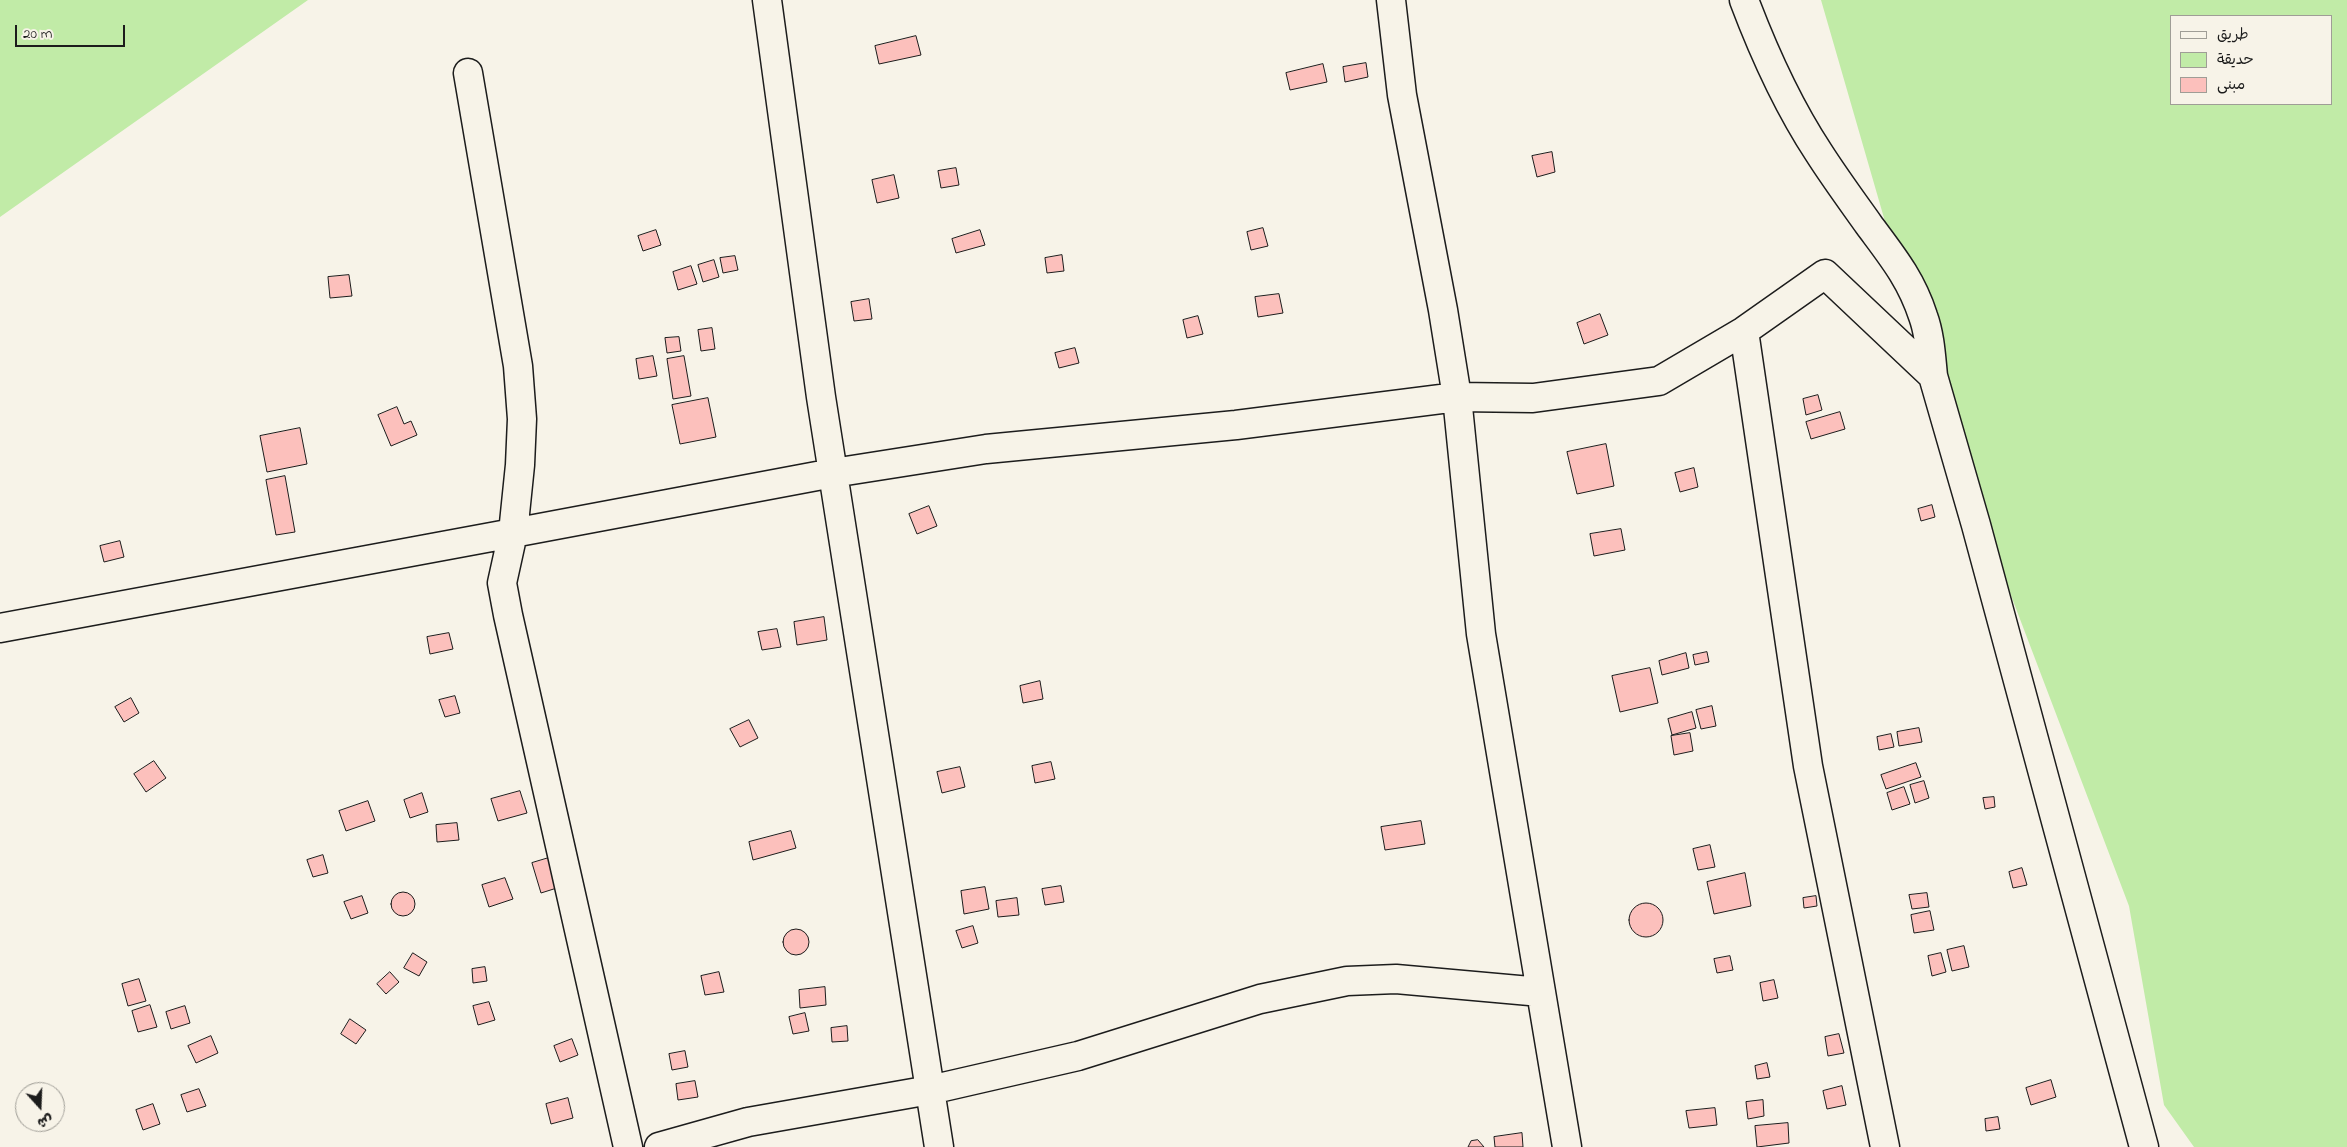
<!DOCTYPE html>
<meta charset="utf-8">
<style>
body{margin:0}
#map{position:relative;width:2347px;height:1147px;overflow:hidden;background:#f7f3e8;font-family:"Indie Flower","Playpen Sans Arabic",sans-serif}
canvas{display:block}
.legend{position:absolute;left:2170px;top:15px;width:162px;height:90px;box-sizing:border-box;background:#f7f3e8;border:1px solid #9f9d96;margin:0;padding:6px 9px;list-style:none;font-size:15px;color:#1c1c1c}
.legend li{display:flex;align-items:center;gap:10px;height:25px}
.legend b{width:25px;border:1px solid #9f9d96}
.north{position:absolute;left:15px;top:1082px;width:50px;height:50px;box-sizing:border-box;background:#f7f3e8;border:1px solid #9f9d96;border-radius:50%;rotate:160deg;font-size:14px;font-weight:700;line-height:20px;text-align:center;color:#1c1c1c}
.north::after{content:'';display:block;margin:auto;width:18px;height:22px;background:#1c1c1c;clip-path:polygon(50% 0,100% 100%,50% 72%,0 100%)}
.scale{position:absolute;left:15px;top:25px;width:110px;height:22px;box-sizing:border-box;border:2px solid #1c1c1c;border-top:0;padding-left:6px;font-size:15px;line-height:18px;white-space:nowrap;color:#1c1c1c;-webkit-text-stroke:4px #f7f3e8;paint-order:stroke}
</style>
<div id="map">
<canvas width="2347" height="1147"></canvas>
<ul class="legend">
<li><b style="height:6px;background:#f7f3e8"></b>طريق</li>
<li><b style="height:14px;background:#c1eba7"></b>حديقة</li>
<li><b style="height:14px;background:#fcc0bc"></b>مبنى</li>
</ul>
<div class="north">ش</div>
<div class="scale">20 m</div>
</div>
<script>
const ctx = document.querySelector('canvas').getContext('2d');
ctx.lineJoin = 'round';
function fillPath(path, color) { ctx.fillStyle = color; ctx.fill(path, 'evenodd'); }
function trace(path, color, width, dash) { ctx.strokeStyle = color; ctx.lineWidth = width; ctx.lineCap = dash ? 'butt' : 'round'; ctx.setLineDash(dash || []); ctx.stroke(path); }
fillPath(new Path2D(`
 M0,0H308L0,217Z
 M1821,0H2347V1147H2194L2164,1105L2129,906L1936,398ZM2171,16H2331V104H2171Z`), '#c1eba7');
const building = new Path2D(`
 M916,36L921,55L879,64L875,46Z
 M1366,63L1368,77L1345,82L1343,67Z
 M1323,64L1327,82L1290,90L1286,73Z
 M1552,152L1555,172L1537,177L1532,156Z
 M956,168L959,185L941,188L938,171Z
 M894,175L899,198L877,203L872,180Z
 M1263,228L1268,246L1251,250L1247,232Z
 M656,230L661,245L643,251L638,236Z
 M980,230L985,245L956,253L952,239Z
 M1062,255L1064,271L1047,273L1045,258Z
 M735,256L738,270L723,273L720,258Z
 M714,260L719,277L703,282L698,265Z
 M691,266L697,284L678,290L673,272Z
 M349,275L352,296L330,298L328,277Z
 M1279,294L1283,313L1258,317L1255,297Z
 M869,299L872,319L854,321L851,302Z
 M1600,314L1608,335L1584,344L1577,323Z
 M1198,316L1203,334L1187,338L1183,320Z
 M712,328L715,349L701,351L698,330Z
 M679,337L681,351L667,353L665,338Z
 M1075,348L1079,363L1059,368L1055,353Z
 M653,356L657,376L639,379L636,359Z
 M684,356L691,396L673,399L667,359Z
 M1818,395L1822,410L1806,415L1803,399Z
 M708,398L716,437L680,444L672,405Z
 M397,407L404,424L411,421L417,435L391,446L378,415Z
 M1840,412L1845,429L1811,439L1806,422Z
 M300,428L307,464L267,472L260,436Z
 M1606,444L1614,486L1577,494L1567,452Z
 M1694,468L1698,487L1680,492L1675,473Z
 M285,476L295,532L276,535L266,480Z
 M1932,505L1935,517L1921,521L1918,509Z
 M929,506L937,526L917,534L909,514Z
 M1621,529L1625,550L1594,556L1590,534Z
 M120,541L124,557L104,562L100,546Z
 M824,617L827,640L797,645L794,622Z
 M777,629L781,647L762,650L758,632Z
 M449,633L453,649L430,654L427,637Z
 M1707,652L1709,662L1695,665L1693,655Z
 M1686,653L1689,668L1662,675L1659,661Z
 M1650,668L1658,703L1620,712L1612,676Z
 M1040,681L1043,699L1023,703L1020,686Z
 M455,696L460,713L445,717L439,700Z
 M131,698L139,713L124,722L115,707Z
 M1712,706L1716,726L1701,729L1696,710Z
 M1692,712L1696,728L1672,735L1668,719Z
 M749,720L758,738L740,747L730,729Z
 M1919,728L1922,742L1899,746L1897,732Z
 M1690,733L1693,751L1674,755L1671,736Z
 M1891,734L1894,747L1879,750L1877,737Z
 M154,761L166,778L146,792L134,774Z
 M1051,762L1055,779L1035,783L1032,766Z
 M1916,763L1921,777L1886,789L1881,775Z
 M960,767L965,787L942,793L937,772Z
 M1924,781L1929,798L1915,803L1910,785Z
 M1904,787L1910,804L1892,810L1887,793Z
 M520,791L527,813L498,821L491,799Z
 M422,793L428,812L410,818L404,800Z
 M1994,797L1995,807L1985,809L1983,798Z
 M368,801L375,821L346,831L339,811Z
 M1421,821L1425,844L1385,850L1381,827Z
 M457,823L459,840L437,842L436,825Z
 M791,831L796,848L753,860L749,842Z
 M1710,845L1715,867L1698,870L1693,849Z
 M323,855L328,873L313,877L307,860Z
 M552,857L560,887L541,893L532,863Z
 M2022,868L2027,885L2013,888L2009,872Z
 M1745,873L1751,906L1714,914L1707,882Z
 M505,878L513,899L489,907L482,885Z
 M1061,886L1064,902L1045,905L1042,889Z
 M985,887L989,909L964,914L961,891Z
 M391 904a12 12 0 1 1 24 0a12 12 0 1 1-24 0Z
 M1927,893L1929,907L1912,909L1909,895Z
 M362,896L368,913L351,919L344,902Z
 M1816,896L1817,906L1804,908L1803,898Z
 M1017,898L1019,915L998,917L996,901Z
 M1629 920a17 17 0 1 1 34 0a17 17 0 1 1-34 0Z
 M1930,911L1934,930L1914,933L1911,915Z
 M973,926L978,943L962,948L956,931Z
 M783 942a13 13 0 1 1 26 0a13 13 0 1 1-26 0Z
 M1964,946L1969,967L1952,971L1947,950Z
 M413,953L427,962L419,976L404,968Z
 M1941,953L1946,972L1932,976L1928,956Z
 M1730,956L1733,970L1717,973L1714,959Z
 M485,967L487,981L473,983L472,969Z
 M390,972L399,982L386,994L377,984Z
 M719,972L724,992L705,995L701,976Z
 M139,979L146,1001L128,1006L122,984Z
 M1774,980L1778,998L1763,1001L1760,983Z
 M825,987L826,1005L800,1008L799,990Z
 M489,1002L495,1020L478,1025L473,1006Z
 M150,1005L157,1027L138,1032L132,1011Z
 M185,1006L190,1023L171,1029L166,1012Z
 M805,1013L809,1031L793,1034L789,1017Z
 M350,1019L366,1030L356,1044L341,1034Z
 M847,1026L848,1041L832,1042L831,1028Z
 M1839,1034L1844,1053L1828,1056L1825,1037Z
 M211,1036L218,1053L196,1063L188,1046Z
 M572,1039L578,1055L560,1062L554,1046Z
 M685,1051L688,1067L672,1070L669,1054Z
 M1767,1063L1770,1077L1757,1079L1755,1066Z
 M2051,1080L2056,1097L2031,1105L2026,1088Z
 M695,1081L698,1097L678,1100L676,1084Z
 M1842,1086L1846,1105L1827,1109L1823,1091Z
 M199,1089L206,1106L187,1112L181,1095Z
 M568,1098L573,1118L551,1124L546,1104Z
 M1763,1100L1764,1116L1748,1119L1746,1102Z
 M153,1104L160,1124L143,1130L136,1110Z
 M1715,1108L1717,1125L1689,1128L1686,1111Z
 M1998,1117L2000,1129L1986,1131L1985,1119Z
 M1788,1123L1789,1143L1757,1147L1755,1126Z
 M1522,1133L1523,1147H1495L1494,1137Z
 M1478,1140L1484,1147H1468L1471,1141Z`);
fillPath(building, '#fcc0bc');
trace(building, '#1c1c1c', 1);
const street = new Path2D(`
 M767,0L821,397L939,1147
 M1391,0L1402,95L1443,310L1457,397L1481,634L1567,1147
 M1744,0C1764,53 1788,106 1819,153C1835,178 1852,201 1869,225C1892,256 1911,279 1923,316C1930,335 1931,356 1933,376
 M468,73L518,366L522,419L520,465L513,533L833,473L986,449L1236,425L1457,397L1533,398L1659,381L1744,331L1825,274L1933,376L1976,525L2144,1147
 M1744,331L1808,766L1885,1147
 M0,628L513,533L502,583L508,615L628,1147
 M659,1147L748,1122L930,1090L1078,1056L1260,999L1347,981L1396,979L1541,992`);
trace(street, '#1c1c1c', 31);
trace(street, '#f7f3e8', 28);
</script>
